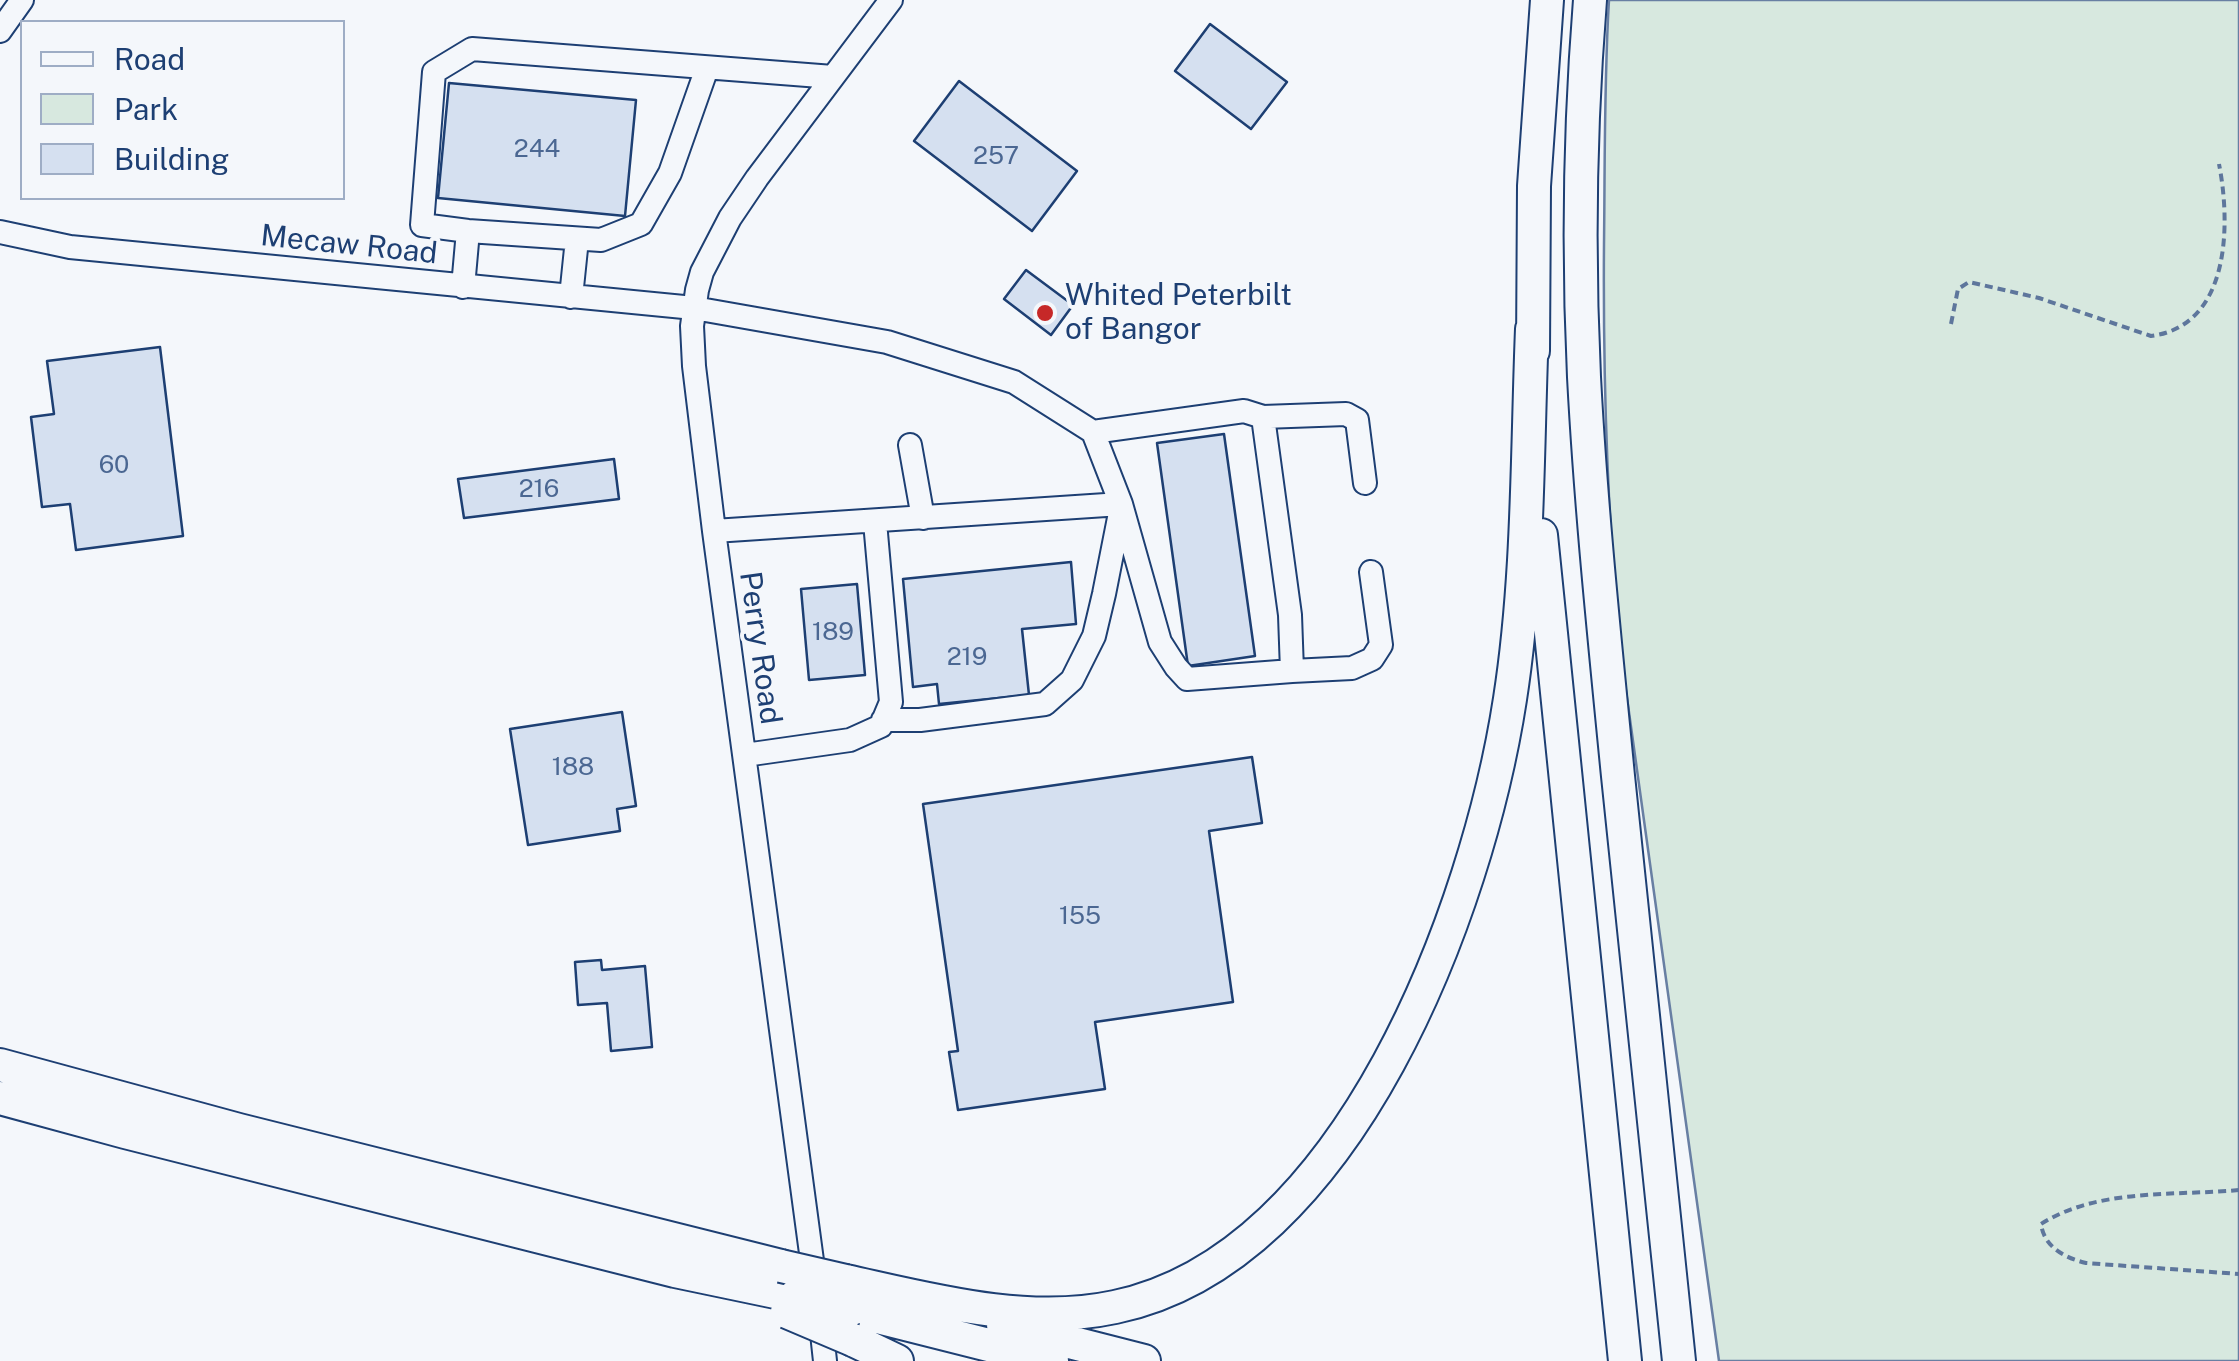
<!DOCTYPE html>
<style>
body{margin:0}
#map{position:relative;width:2239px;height:1361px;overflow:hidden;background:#f4f7fb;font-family:"Public Sans",sans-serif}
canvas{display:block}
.legend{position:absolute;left:20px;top:20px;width:325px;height:180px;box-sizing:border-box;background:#f4f7fb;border:2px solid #9eadc5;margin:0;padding:12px 18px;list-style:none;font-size:30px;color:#1d3f73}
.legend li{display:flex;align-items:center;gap:20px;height:50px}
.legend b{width:50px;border:2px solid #9eadc5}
</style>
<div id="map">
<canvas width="2239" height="1361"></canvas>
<ul class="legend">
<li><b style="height:12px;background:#f4f7fb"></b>Road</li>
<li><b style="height:28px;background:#d7e8df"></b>Park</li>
<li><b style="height:28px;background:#d5e0f0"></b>Building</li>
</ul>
</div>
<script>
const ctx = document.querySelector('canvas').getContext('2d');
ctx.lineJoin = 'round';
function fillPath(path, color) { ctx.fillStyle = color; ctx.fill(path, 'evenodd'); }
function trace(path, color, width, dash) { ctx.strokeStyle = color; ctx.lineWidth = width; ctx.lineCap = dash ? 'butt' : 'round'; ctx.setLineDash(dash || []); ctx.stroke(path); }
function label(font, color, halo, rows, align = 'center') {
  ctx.font = font + ' "Public Sans",sans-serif'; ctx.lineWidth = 8; ctx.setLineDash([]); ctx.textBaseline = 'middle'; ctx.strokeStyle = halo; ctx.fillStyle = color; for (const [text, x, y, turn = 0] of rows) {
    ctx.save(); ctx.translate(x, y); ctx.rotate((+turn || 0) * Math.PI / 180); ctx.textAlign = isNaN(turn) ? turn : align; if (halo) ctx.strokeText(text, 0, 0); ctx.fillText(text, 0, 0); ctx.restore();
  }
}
const green = new Path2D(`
 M1609,0H2239V1361H1719L1618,633C1607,503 1603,374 1604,244C1605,162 1604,82 1609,0Z`);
fillPath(green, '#d7e8df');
trace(green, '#687fa3', 2.5);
const building = new Path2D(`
 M1210,24L1287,82L1251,129L1175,71Z
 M959,81L1077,171L1032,231L914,141Z
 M449,83L636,100L625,216L438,198Z
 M1026,270L1073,305L1051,335L1004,299Z
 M160,347L183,536L76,550L70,504L42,507L31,417L54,414L47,361Z
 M1224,434L1255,656L1188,666L1157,443Z
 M614,459L619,499L464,518L458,479Z
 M1071,562L1076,624L1022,629L1029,695L939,704L937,684L913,687L903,579Z
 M857,584L865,675L809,680L801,589Z
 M622,712L636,806L617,809L620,831L528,845L510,729Z
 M1252,757L1262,823L1209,831L1233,1002L1095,1022L1105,1089L958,1110L949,1052L958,1051L923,804Z
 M601,960L602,970L645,966L652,1047L611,1051L607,1003L578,1005L575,962Z`);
fillPath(building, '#d5e0f0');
trace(building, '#1d3f73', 2.5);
const minor = new Path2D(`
 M0,31L22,0
 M707,68L670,173L641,224L601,240L468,231L422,225L434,72L472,49L833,77
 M0,232L70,247L694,308L887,342L1014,382L1093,432L1121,504L714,531
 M463,287L468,231
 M571,297L577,239
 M1263,417L1346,414L1357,420L1365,483
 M1093,432L1244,411L1263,417L1290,615L1292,671L1187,679L1176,667L1160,642L1121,504
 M910,445L923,518
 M1292,671L1352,668L1372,659L1381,645L1371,572
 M883,720H920L1045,704L1072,680L1094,636L1104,594L1120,513
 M745,755L850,740L881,726L891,702L875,522
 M815,1283L714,531L694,366L692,326L697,290L702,272L730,218L757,178L891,0
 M820,1315L825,1361`);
const highway = new Path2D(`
 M1590,0C1580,125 1578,252 1584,377C1591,510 1605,643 1618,776C1638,971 1659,1166 1679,1361
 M1533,351L1534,186L1547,0
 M1541,535L1625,1361
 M0,1065L239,1130L781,1266
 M0,1098L125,1132L675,1271L785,1294
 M846,1281C932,1300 1027,1326 1115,1307C1350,1258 1478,907 1510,699C1529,577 1527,452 1532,329
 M850,1310L1052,1361
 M1003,1325L1144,1361
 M853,1340L897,1361`);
trace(minor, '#1d3f73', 26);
trace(highway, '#1d3f73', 36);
trace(new Path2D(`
 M1951,324L1958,289L1969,282L2039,298L2151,336C2230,326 2231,225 2219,164
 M2239,1190C2174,1196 2098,1188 2041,1224C2044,1247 2065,1258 2086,1263L2239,1274`), '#5e769c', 4, [8, 5]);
trace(minor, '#f4f7fb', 22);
trace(highway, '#f4f7fb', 32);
const highwayBridge = new Path2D(`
 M781,1266L846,1281
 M794,1297L850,1310
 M787,1312L853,1340`);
trace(highwayBridge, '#1d3f73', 36, []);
trace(highwayBridge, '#f4f7fb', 32);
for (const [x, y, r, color] of [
 [1045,313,10,"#c62828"]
]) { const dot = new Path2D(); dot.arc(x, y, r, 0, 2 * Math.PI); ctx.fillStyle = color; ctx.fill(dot); trace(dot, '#f4f7fb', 4); }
label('25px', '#4b6792', null, [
 ["244",537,149],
 ["257",996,156],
 ["60",114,465],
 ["216",539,489],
 ["189",833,632],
 ["219",967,657],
 ["188",573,767],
 ["155",1080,916]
]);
label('30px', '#1d3f73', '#f4f7fb', [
 ["Mecaw Road",349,245,6],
 ["Perry Road",760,648,82]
]);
label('30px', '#1d3f73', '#f4f7fb', [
 ["Whited Peterbilt",1065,296],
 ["of Bangor",1065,330]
], 'left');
</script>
